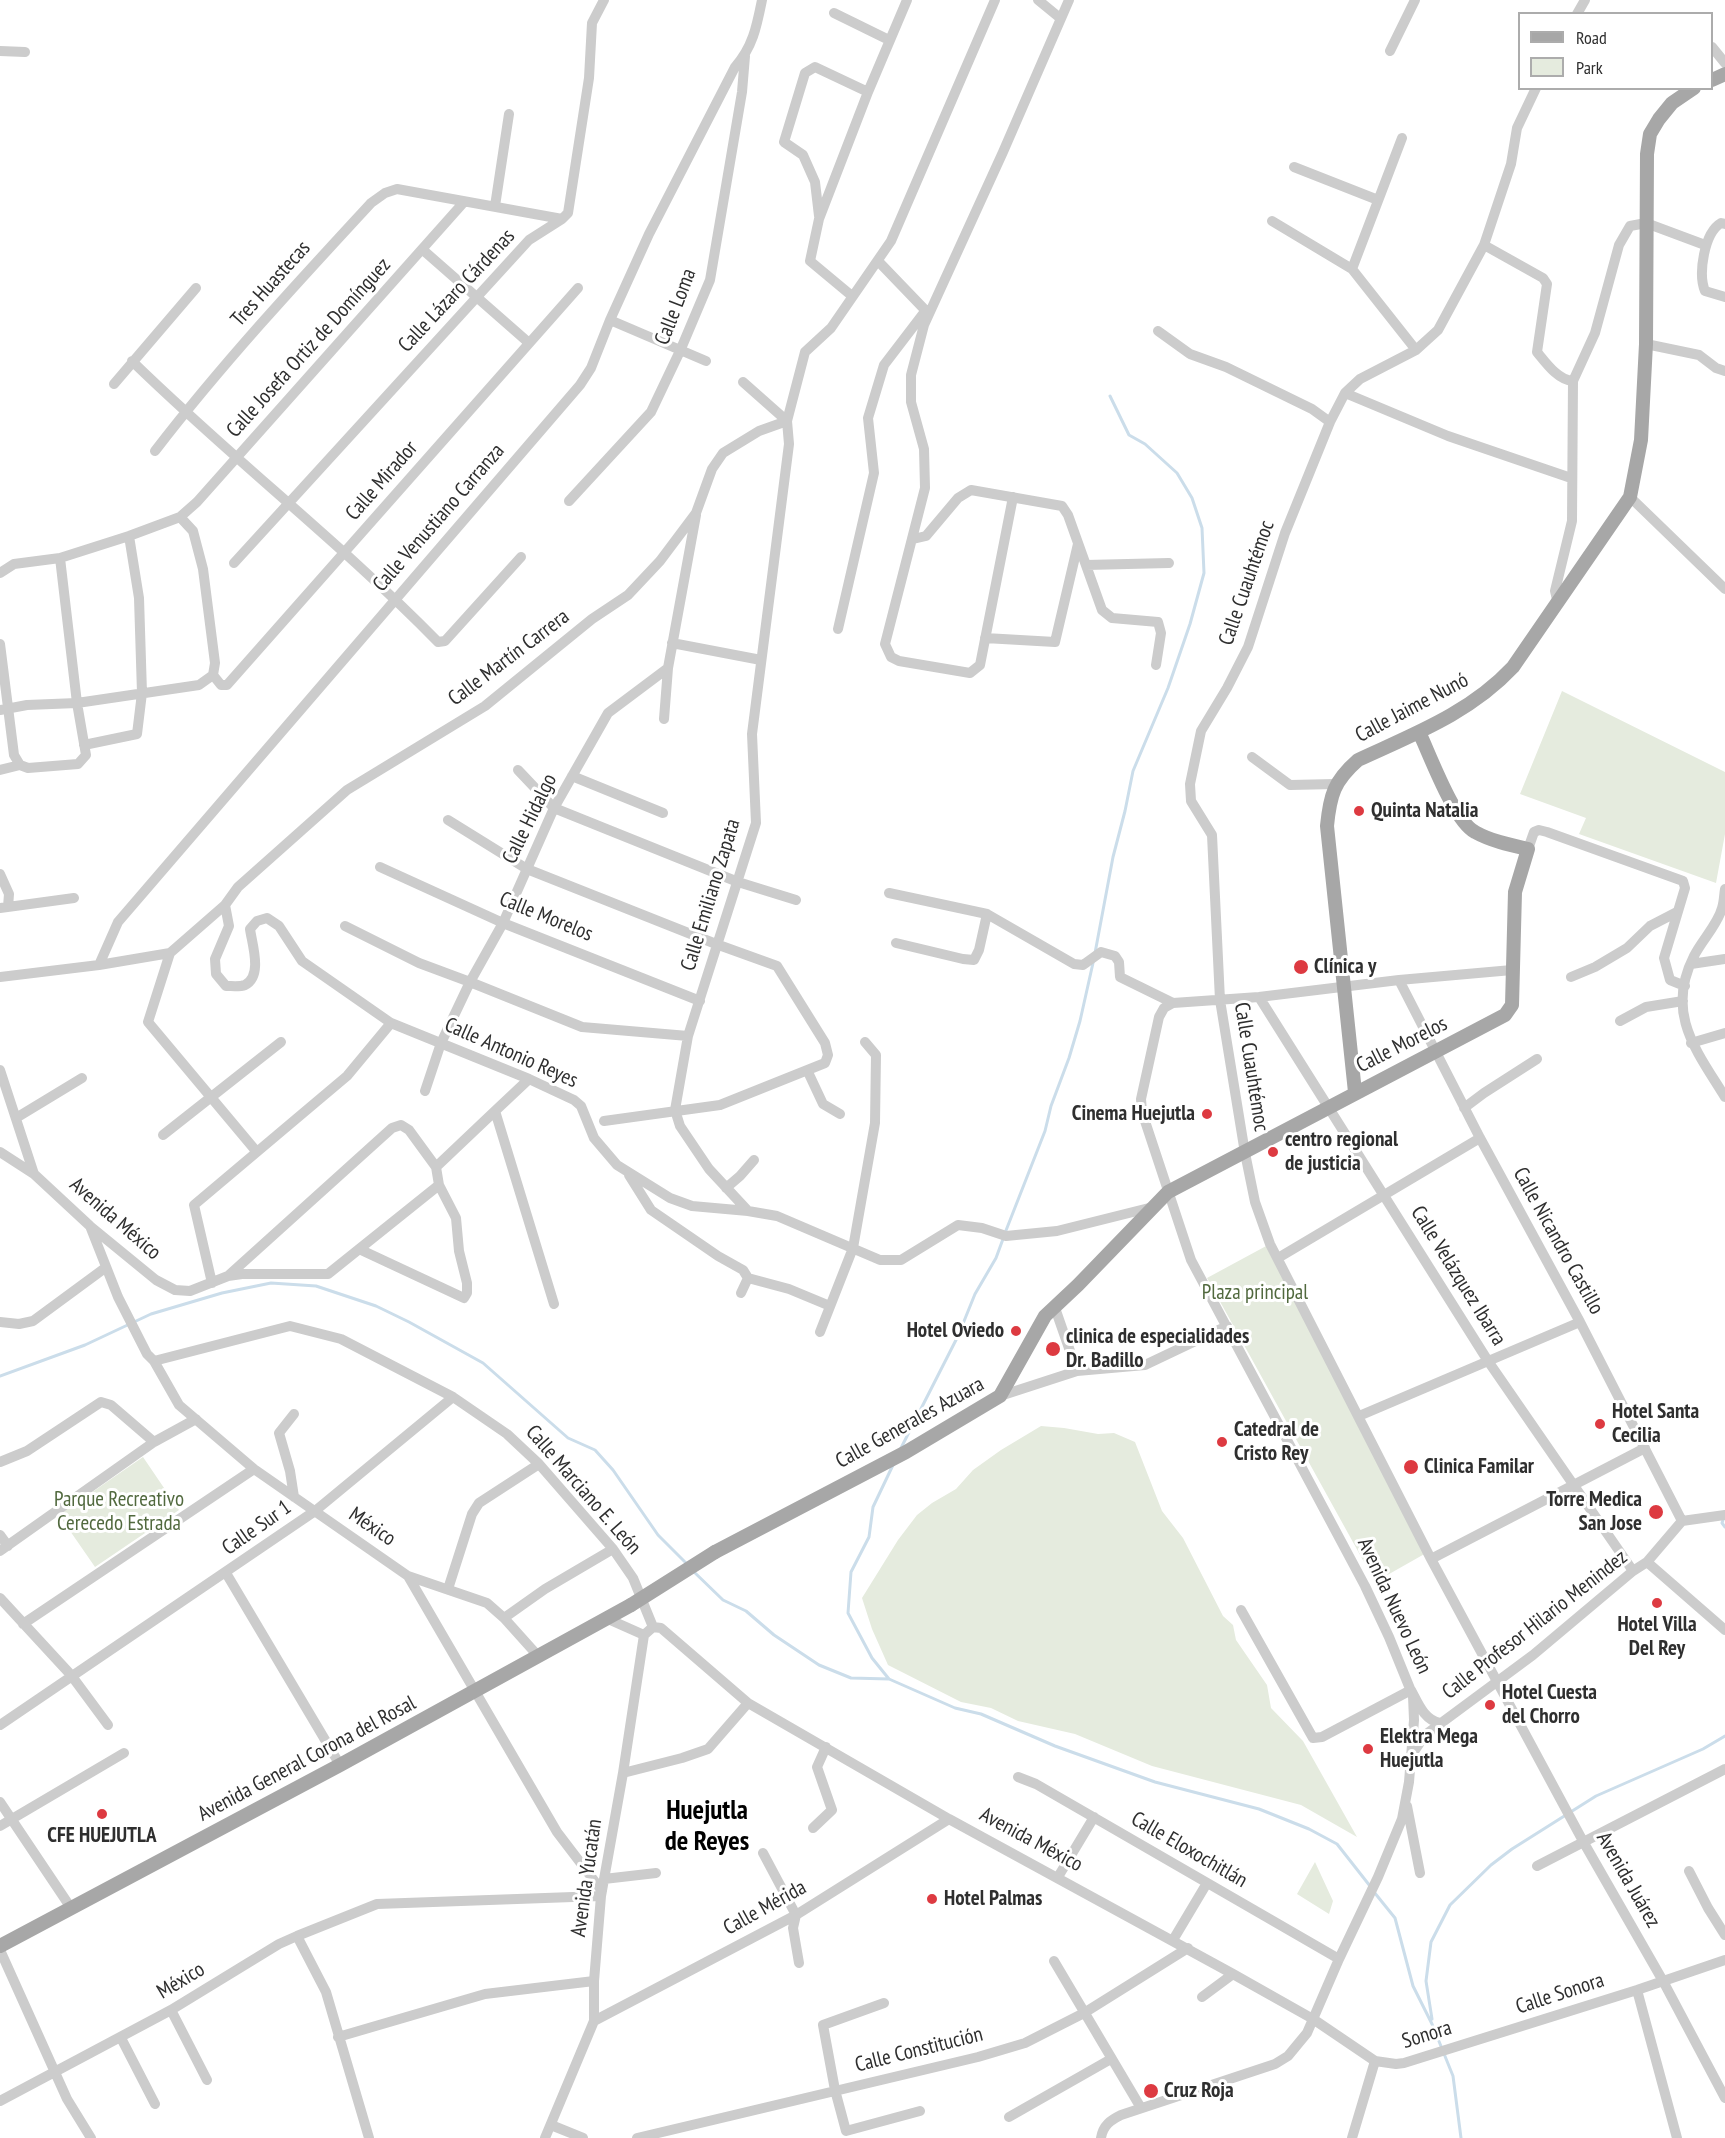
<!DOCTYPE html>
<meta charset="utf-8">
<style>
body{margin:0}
#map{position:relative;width:1725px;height:2138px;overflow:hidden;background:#fff;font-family:"PT Sans Narrow",sans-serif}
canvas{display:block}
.legend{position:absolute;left:1518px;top:12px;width:195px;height:78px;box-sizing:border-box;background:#fff;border:2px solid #acacac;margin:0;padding:8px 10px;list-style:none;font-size:18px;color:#2f2f2f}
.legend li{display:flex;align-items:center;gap:12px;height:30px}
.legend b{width:30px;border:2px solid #acacac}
</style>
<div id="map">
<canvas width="1725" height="2138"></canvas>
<ul class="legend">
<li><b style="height:8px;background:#a7a7a7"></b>Road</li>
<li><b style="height:16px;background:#e5ebde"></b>Park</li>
</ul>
</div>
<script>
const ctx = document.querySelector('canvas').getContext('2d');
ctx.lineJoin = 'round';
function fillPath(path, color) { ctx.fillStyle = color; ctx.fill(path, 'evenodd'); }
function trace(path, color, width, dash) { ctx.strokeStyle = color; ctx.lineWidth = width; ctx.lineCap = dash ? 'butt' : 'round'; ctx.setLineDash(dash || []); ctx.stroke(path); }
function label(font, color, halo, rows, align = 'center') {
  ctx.font = font + ' "PT Sans Narrow",sans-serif'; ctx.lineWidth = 6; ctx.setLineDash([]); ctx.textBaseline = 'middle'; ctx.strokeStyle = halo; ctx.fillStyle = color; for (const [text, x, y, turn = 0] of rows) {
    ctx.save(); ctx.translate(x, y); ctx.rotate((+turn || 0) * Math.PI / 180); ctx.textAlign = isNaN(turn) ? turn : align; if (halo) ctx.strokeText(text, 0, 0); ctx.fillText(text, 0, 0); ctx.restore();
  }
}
fillPath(new Path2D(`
 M1562,691L1725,772V834L1716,883L1579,834L1586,818L1520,794Z
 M1268,1245L1428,1552L1375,1582L1207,1278Z
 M1041,1426L1064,1428L1098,1434L1114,1433L1135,1442L1162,1511L1183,1538L1223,1616L1233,1625L1236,1640L1267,1685L1271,1708L1303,1741L1357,1837L1301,1805L1152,1766L1075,1734L1018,1721L991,1708L961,1702L888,1665L872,1629L862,1598L898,1540L917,1515L932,1503L956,1489L973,1470L1001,1450Z
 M143,1457L179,1510L95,1567L59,1515Z
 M1315,1862L1333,1901L1329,1914L1297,1894Z`), '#e5ebde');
trace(new Path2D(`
 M1095,953L1113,857L1125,811L1133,771L1168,688L1190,624L1204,573L1202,528L1192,498L1177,473L1145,444L1129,435L1110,396
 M1005,1233L1045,1131L1051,1106L1069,1058L1080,1021L1093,963
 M0,1376L85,1345L151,1314L222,1293L271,1283L316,1286L376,1306L409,1322L483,1363L568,1438L595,1450L613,1470L658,1535L688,1565
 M901,1448L958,1336L975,1294L996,1258L1003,1239
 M1724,1517L1722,1523L1725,1527
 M692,1570L723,1600L746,1611L774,1635L819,1665L851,1678L889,1679L955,1708L981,1714L1055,1746L1155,1782L1259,1809L1309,1829L1337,1844L1370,1886
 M889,1679L872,1658L848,1613L851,1572L869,1537L873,1507L893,1465
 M1374,1892L1395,1918L1413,1986L1432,2024L1453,2076L1461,2138
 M1432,2019L1426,1981L1431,1942L1450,1905L1491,1865L1512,1849L1596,1796L1703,1749L1725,1736`), '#cbddea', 3);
trace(new Path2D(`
 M1038,0L1060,18
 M834,13L889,40
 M1577,14L1585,0
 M1712,47L1725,63
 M0,51L25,52
 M1390,51L1415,0
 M1536,88L1517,128L1511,164L1484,245L1438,330L1416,350L1360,379L1345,393L1330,422L1285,533L1248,647L1227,688L1201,731L1190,784L1191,801L1212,835L1220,1000L1245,1153L1255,1202L1270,1244L1431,1559L1584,1843L1663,1981L1725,2098
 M1294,167L1378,200
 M495,206L509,114
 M819,216L815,182L803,155L784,142L805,73L815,67L868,92
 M1272,221L1352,269L1416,350
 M1725,224L1721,223C1704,233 1698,274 1705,291L1725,297
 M1484,245L1543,278L1547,284L1537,352C1546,363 1558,380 1573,381
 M423,250L529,343
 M1352,269L1402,138
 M852,296L810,261L819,219L868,92L907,0
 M610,320L706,361
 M1158,331L1190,354L1226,367L1312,409L1330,422
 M1646,344L1699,355L1716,368L1725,371
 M132,361C231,458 341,543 438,642L445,641L521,557
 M743,382L787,421
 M114,384L196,288
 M1345,393L1448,436L1571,478
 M155,451C222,364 297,283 371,203L385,193L397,189L562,219
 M1013,497L980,665L970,673L899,661L891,657L885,644L925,488L924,449L911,402V375L924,325L1003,152L1069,0
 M1630,497L1725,589
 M569,501L651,412L680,351L710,280L742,92L745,56
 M180,517L193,531L203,569L215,663L213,675
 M913,539L926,536L958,498L971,490L1062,506L1068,515L1102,610L1112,618L1158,622L1161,633L1156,665
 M234,563L529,240L562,219L568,213L589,78L592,23L604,0
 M1086,565L1169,563
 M0,573L14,564L60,558L129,536L180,517L197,502L464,202
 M1558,604L1555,591L1572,521L1573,381L1595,333L1619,245L1630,226L1646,223L1705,245
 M838,629L874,473L868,418L884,365L923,314L928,313L878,261
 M985,638L1055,642L1078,544
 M672,643L761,660
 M0,644L14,755L20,765
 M213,675L221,685H227L578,288
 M0,710L27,705L77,703L199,685L213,675
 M664,719L668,668L696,515
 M84,745L137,734L142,693L139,598L129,536
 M1252,757L1290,785L1335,784
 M20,765L28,768L78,764L86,755L77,703L60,558
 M0,770L20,765
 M518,770L554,808L738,882L796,900
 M572,776L663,813
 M448,820L527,869L716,944L777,966L825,1043L828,1055L825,1063L720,1105L604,1121
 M1528,849L1534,832L1539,830L1547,832L1683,881L1685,888L1664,958L1670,980L1685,986
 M380,867L503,923L700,1001
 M0,874L9,894L8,907
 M1725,889C1724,895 1724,902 1722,908C1718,924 1702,940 1694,956C1665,1013 1696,1050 1725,1097
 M889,893L987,914L1074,964L1083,965L1101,952L1115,956L1119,962L1120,977L1173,1003
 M225,905L229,926L215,959L216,974L226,986C232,986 240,987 245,985C263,976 252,944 250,929L257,921L267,918L279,926L302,961L391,1023L529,1079L574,1100L581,1106L594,1138L617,1165L670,1198L692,1206L748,1211L777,1216L880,1260H901L958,1225L982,1228L1006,1236L1057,1231L1153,1207
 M0,908L74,898
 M345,926L419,963L470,982L582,1027L688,1036
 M896,943L963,959L974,960L979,950L987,914
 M1691,964L1725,959
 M99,965L118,922L580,385L591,368L610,320L649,234L735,67C753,47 757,25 762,0
 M0,977L99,965L170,953
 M1571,977L1595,967L1627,948L1650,926L1677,912
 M1399,980L1480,1138L1580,1322L1682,1521
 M1259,997L1488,1361L1633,1571
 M1620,1021L1646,1007L1683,1001
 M1691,1043L1725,1033
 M0,1070L34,1174
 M808,1072L823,1104L840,1114
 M529,1079L495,1111L554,1304
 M425,1091L441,1043L470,982L503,923L554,808L608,713L668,668
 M1464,1108L1484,1093L1537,1059
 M16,1118L82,1078
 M163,1135L281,1042
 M256,1151L148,1022L170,953L225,905L238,887L347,790L485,706L592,619L628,595L660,561L696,513L712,469L723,453L759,431L787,421
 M0,1152L34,1174L90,1226L156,1280L175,1290L190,1291L228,1276L242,1274H328L439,1185
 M436,1167L495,1111
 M629,1175L651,1210L718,1256L743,1270L748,1278L741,1293
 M726,1188L740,1176L754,1160
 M748,1211L709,1169L680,1126L675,1110L688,1036L756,823L752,734L789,444L787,421L805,352L831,328L891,241L995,0
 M90,1226L118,1297L147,1354L154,1361L179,1405L254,1469L408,1576L557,1832L602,1891
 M1278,1258L1480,1138
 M228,1276L392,1128L401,1125L409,1130L436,1167L439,1185L456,1218L459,1251L467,1283V1293L464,1298L359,1249
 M748,1278L789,1289L830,1306
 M212,1283L194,1205L347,1076L391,1023
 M1055,1308L1077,1371
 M0,1322L19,1324L33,1321L105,1268
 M820,1332L853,1248L875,1123L876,1055L865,1042
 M154,1361L290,1326L341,1339L453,1397L507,1434L539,1464L613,1549L633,1578L653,1627
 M1000,1396L1077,1371L1145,1365L1227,1326
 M294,1414L279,1433L290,1471L294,1497
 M1359,1416L1580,1322
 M0,1462L27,1451L101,1402L111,1405L154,1442
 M0,1535L8,1546
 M0,1551L154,1442L196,1419
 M1431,1559L1645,1448
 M1647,1562L1725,1630
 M226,1573L340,1765
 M408,1576L487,1603L504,1618L539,1657
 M448,1589L472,1514L479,1503L539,1464
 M0,1598L71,1675L108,1725
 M1241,1610L1313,1738L1322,1737L1411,1690C1418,1703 1424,1720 1440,1723
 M504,1618L545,1589L613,1549
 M608,1619L644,1635
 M23,1624L254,1469
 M0,1725L315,1511L453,1397
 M1413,1753L1425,1735L1533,1655L1633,1571L1647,1562L1682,1521L1725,1515
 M623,1773L682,1758L708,1749L748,1703
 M1018,1777L1036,1784L1339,1959
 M0,1802L71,1908
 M1407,1806L1420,1873
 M0,1826L124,1753
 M813,1828L832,1810L817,1767L826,1747
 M763,1853L796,1915L793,1928L799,1963
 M1537,1866L1725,1769
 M1689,1871L1708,1908L1725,1935
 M1058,1877L1094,1817
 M604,1879L656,1873
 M297,1936L326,1992L369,2138
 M1173,1940L1207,1883
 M0,1950L67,2099L91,2138
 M1054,1961L1141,2108
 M1637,1990L1677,2138
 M1202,1997L1233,1974
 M884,2003L823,2025L835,2090L846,2131L920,2111
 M171,2010L207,2080
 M594,2021L796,1915L949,1819
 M338,2037L485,1994L594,1981
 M121,2038L155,2104
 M0,2101L171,2010L279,1944L297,1936L377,1904L601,1896
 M1009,2117L1111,2059
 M551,2125L583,2138
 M545,2138L594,2021V1981L601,1896L623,1773L644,1635L653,1627L661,1628L748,1703L949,1819L1233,1974L1313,2019L1375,2061L1396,2064L1404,2063L1637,1990L1725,1960
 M637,2138L978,2057L1025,2043L1084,2013L1188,1948
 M1101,2138C1103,2125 1111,2120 1121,2115L1275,2064L1288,2056L1307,2033L1339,1959L1378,1877L1402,1819L1409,1782L1414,1720L1413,1696L1389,1637L1365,1586L1191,1260L1142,1112L1141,1099L1159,1017L1164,1008L1173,1003L1259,997L1399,980L1512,970
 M1352,2138L1375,2061`), '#ccc', 10);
trace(new Path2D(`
 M1712,80L1725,74
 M1355,1092L1327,826C1330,795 1334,781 1358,760C1414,734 1470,713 1513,667L1630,497L1641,440L1646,344L1647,154L1650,134L1659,119L1672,103L1694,88
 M715,1552L906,1452L1000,1396L1045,1316L1078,1285L1168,1192L1505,1015L1512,1005L1515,892L1528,849C1510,845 1491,841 1475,832C1454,821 1430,755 1419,732
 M0,1946L340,1765L631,1605`), '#a7a7a7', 14);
trace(new Path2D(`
 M631,1605L715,1552`), '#a7a7a7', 14);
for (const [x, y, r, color] of [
 [1359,811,6,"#dd3a41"],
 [1301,967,8,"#dd3a41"],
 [1207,1114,6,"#dd3a41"],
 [1273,1152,6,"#dd3a41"],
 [1016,1331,6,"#dd3a41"],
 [1053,1349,8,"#dd3a41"],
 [1600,1424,6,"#dd3a41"],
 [1222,1442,6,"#dd3a41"],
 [1411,1467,8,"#dd3a41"],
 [1656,1512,8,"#dd3a41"],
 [1657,1603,6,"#dd3a41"],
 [1490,1705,6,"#dd3a41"],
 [1368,1749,6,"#dd3a41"],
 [102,1814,6,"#dd3a41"],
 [932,1899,6,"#dd3a41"],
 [1151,2091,8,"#dd3a41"]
]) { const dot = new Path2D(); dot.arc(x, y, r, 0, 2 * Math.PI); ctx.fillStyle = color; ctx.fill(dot); trace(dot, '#fff', 2); }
label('21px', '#2f2f2f', '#fff', [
 ["Tres Huastecas",271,284,-48],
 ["Calle Lázaro Cárdenas",457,291,-47],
 ["Calle Loma",676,307,-69],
 ["Calle Josefa Ortiz de Domínguez",309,348,-48],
 ["Calle Mirador",382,481,-49],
 ["Calle Venustiano Carranza",439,518,-49],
 ["Calle Cuauhtémoc",1247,583,-71],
 ["Calle Martín Carrera",509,658,-37],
 ["Calle Jaime Nunó",1412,708,-28],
 ["Calle Hidalgo",530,819,-64],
 ["Calle Emiliano Zapata",711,895,-73],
 ["Calle Morelos",546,917,22],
 ["Calle Morelos",1402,1045,-27],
 ["Calle Antonio Reyes",511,1053,24],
 ["Calle Cuauhtémoc",1251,1067,81],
 ["Avenida México",115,1219,41],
 ["Calle Nicandro Castillo",1558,1241,61],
 ["Calle Velázquez Ibarra",1458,1276,58],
 ["Calle Generales Azuara",910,1423,-29],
 ["Calle Marciano E. León",583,1490,49],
 ["México",372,1527,34],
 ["Calle Sur 1",257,1528,-35],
 ["Avenida Nuevo León",1394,1606,65],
 ["Calle Profesor Hilario Menindez",1535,1625,-38],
 ["Avenida General Corona del Rosal",307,1759,-28],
 ["Avenida México",1031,1840,28],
 ["Calle Eloxochitlán",1189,1850,30],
 ["Avenida Yucatán",587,1878,-82],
 ["Avenida Juárez",1628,1880,60],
 ["Calle Mérida",765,1908,-29],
 ["México",181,1981,-31],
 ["Calle Sonora",1560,1994,-18],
 ["Sonora",1427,2035,-17],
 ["Calle Constitución",919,2050,-14]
]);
label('bold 21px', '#2f2f2f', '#fff', [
 ["Quinta Natalia",1371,811],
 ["Clínica y",1314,967],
 ["Cinema Huejutla",1195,1114,"right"],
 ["centro regional",1285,1140],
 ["de justicia",1285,1164],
 ["Hotel Oviedo",1004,1331,"right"],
 ["clinica de especialidades",1066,1337],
 ["Dr. Badillo",1066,1361],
 ["Hotel Santa",1612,1412],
 ["Cecilia",1612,1436],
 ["Catedral de",1234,1430],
 ["Cristo Rey",1234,1454],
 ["Clinica Familar",1424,1467],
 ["Torre Medica",1642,1500,"right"],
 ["San Jose",1642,1524,"right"],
 ["Hotel Villa",1657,1625,"center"],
 ["Del Rey",1657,1649,"center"],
 ["Hotel Cuesta",1502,1693],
 ["del Chorro",1502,1717],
 ["Elektra Mega",1380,1737],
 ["Huejutla",1380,1761],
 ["CFE HUEJUTLA",102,1836,"center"],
 ["Hotel Palmas",944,1899],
 ["Cruz Roja",1164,2091]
], 'left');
label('21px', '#51693e', '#fff', [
 ["Plaza principal",1255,1293],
 ["Parque Recreativo",119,1500],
 ["Cerecedo Estrada",119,1524]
]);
label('bold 27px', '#000', '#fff', [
 ["Huejutla",707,1811],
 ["de Reyes",707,1842]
]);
</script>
